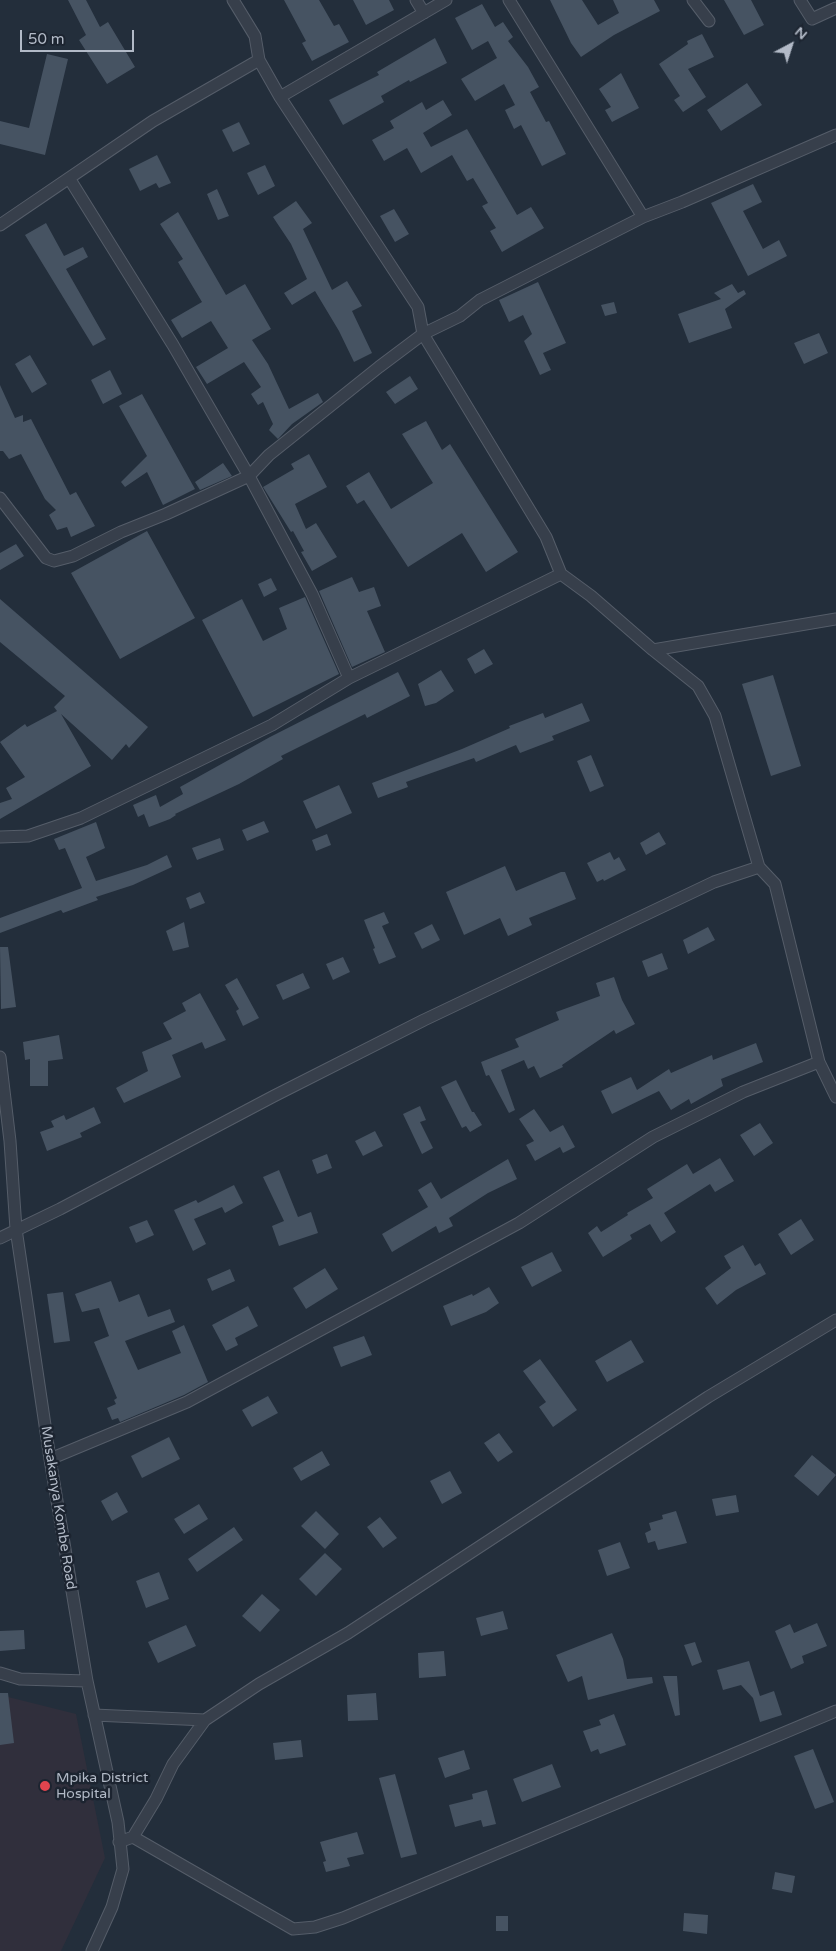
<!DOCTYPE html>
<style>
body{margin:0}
#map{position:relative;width:836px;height:1951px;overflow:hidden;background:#232e3b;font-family:"Varela Round",sans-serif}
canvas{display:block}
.north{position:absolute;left:766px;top:20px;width:50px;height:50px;-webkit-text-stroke:4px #1c2430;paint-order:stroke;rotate:40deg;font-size:14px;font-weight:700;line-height:20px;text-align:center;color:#b2bac7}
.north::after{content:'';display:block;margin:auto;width:18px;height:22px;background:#b2bac7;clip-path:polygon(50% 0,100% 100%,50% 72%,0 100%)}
.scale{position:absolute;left:20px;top:30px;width:114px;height:22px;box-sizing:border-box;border:2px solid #b2bac7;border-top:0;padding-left:6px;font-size:15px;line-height:18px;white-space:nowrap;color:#b2bac7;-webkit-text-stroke:4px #1c2430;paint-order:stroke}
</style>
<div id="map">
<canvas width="836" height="1951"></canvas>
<div class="north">N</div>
<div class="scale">50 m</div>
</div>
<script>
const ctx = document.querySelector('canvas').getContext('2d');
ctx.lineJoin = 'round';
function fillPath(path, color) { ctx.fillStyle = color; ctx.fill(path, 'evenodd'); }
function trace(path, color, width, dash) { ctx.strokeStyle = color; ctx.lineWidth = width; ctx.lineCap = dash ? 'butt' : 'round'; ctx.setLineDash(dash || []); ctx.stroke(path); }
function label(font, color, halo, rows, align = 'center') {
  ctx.font = font + ' "Varela Round",sans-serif'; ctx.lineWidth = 5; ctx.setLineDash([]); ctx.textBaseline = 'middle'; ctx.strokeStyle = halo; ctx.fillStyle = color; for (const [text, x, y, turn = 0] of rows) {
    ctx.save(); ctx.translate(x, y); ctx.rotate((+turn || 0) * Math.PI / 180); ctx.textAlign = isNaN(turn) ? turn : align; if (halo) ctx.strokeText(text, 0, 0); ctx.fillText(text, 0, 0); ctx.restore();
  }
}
fillPath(new Path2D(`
 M0,1695L76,1714L105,1858L61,1951H0Z`), '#302f3c');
fillPath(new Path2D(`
 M68,0H86L100,27L108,22L135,67L107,84L79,40L86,35Z
 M284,0H319L334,26L339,24L349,42L312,61L302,43L306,41Z
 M353,0H389L394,10L366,25Z
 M550,0H582L598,25L619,13L613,0H654L660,11L614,35L581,57L571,43Z
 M724,0H751L764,25L744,35Z
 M482,4L495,27L503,22L513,37L508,41L528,67L539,87L530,92L546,122L549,121L566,154L542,166L521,125L514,129L505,110L515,105L504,84L475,101L461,79L497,58L488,41L472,50L455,18Z
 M702,34L714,57L688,69L706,97L683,112L674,100L680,96L659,64L688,44L687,41Z
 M435,38L447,63L410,82L409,80L381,96L384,102L343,125L329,100L379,75L377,72Z
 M47,54L68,59L45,155L0,144V121L29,128Z
 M621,73L639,108L612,122L605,110L611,107L599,89Z
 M747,83L762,105L721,131L707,110Z
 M443,100L452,115L423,133L431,147L467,129L517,215L531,207L544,228L502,252L490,231L496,228L482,206L488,203L473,178L467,181L452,155L421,173L407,148L384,161L372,140L394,128L390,121L422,102L426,110Z
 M239,122L250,144L233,152L222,130Z
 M157,155L171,183L159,188L156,183L140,191L129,169Z
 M265,165L275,186L258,195L247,173Z
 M753,184L762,202L743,211L763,249L779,240L787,256L748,276L711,203Z
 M217,189L229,216L218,220L207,194Z
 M296,201L312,223L303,229L332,290L347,281L362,306L352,311L372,353L354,362L339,331L315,291L292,305L284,293L307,279L291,244L273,217Z
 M394,209L409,234L395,242L380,216Z
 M178,212L226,295L245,284L271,329L252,340L268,364L289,409L318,393L323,402L292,424L278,439L269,430L273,424L263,402L258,405L251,394L261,387L244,362L207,384L196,367L228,348L211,321L182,338L171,320L202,302L178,262L183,259L160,224Z
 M46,223L64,256L83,247L88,257L66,269L106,339L93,346L25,235Z
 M538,282L566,343L543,353L551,370L540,375L524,341L532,334L523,315L509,322L499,300Z
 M732,284L738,293L744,290L746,294L725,309L732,328L689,343L678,314L721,299L714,293Z
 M614,302L617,313L605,316L601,305Z
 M819,333L828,353L804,364L794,343Z
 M30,355L47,384L32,393L15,364Z
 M110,370L122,394L103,404L91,380Z
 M410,376L418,389L395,404L386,392Z
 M0,385L15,418L23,415V422L31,419L70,495L76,492L95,526L71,537L67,527L57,530L49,515L56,510L45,499L21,454L9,459L3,451H0Z
 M142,394L195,489L163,505L147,472L125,487L121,482L147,456L119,406Z
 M426,421L442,450L450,444L518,552L486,572L462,533L408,567L364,500L357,504L346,486L369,472L391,509L433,483L402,434Z
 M309,454L327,487L295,504L306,529L316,523L337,557L312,571L301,552L304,551L293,531L291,532L263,487L294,469L291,464Z
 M223,463L232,476L200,490L195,482Z
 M147,531L195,618L120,659L71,573Z
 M16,544L24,556L0,570V553Z
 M352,577L359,592L374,587L381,606L367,611L385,652L352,667L319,591Z
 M271,578L277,590L264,597L258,584Z
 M305,597L339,674L253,717L202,620L242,599L263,641L287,629L279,608Z
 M0,599L148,727L129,748L126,744L112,760L61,714L91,766L0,819V803L12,799L6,788L25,777L0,742L25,724L27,727L57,711L54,707L65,696L0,642Z
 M484,649L493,664L475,674L467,659Z
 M441,670L454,691L436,703L425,706L418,684Z
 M398,672L410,696L367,718L365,714L281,756L283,759L239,784L175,814L176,815L170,819L149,827L144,814L138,817L133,805L156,795L160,807L183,794L180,787L270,737Z
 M773,675L801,766L771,776L742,684Z
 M582,703L590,721L552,736L554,740L520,753L516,745L476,762L474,758L406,782L408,787L378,798L372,783L462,749L510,728L509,726L543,713L545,718Z
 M591,755L604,786L590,792L577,761Z
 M339,785L352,813L316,829L303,801Z
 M264,821L269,832L247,841L242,830Z
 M96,822L105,848L86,857L96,881L147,865L167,855L172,867L133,885L96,897L98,900L63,913L61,910L0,933V918L82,888L65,848L59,850L54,839Z
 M659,832L666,844L646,855L640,843Z
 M327,834L331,845L316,851L312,840Z
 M220,838L224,850L197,860L192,848Z
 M610,852L614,860L619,857L626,870L604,881L603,879L597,882L587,863Z
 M505,866L516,891L561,872H565L576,899L529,918L532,925L508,936L500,918L464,935L446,892Z
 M200,892L205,903L190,909L186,898Z
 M384,912L389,923L382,926L396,957L379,964L373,949L375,948L364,920Z
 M184,922L189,947L173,951L166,931Z
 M432,924L440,940L422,949L414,933Z
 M708,927L715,940L688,954L683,940Z
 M0,947H8L16,1007L1,1009Z
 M662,953L668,969L648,977L642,961Z
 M343,957L350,972L333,980L326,964Z
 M303,973L310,988L283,1000L276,985Z
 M614,977L622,1000L635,1024L616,1034L614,1030L562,1065L563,1067L540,1078L534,1066L528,1069L524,1060L501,1070L515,1110L509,1113L489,1075L486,1076L481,1062L519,1047L515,1039L559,1020L556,1012L600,996L596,983Z
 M237,978L259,1018L243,1026L236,1011L239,1009L225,985Z
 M200,993L226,1040L205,1049L202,1042L172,1055L181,1077L124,1103L116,1088L148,1071L142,1052L172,1039L163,1023L186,1011L182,1003Z
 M59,1035L63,1059L48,1061V1086H30V1059L25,1060L23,1042Z
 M756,1043L763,1062L721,1079L723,1086L691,1104L689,1099L671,1110L659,1091L612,1114L601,1091L631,1077L637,1090L669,1069L671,1073L712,1055L713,1060Z
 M456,1080L472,1112H474L482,1125L470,1132L466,1126L462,1128L441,1087Z
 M420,1106L426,1120L420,1122L433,1148L422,1154L403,1114Z
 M94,1107L101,1123L80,1133L82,1137L47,1151L40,1132L54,1127L51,1121L64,1115L66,1120Z
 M534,1109L550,1132L563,1125L575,1147L563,1153L560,1147L535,1161L526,1145L534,1141L519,1119Z
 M760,1123L773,1143L754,1156L740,1135Z
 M375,1131L383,1146L363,1156L355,1141Z
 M327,1154L332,1168L317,1174L312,1160Z
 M720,1158L734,1181L715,1192L710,1184L664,1213L676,1232L661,1242L650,1224L630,1235L632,1239L603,1257L588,1233L597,1226L601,1232L628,1215L627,1213L653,1198L647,1189L687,1164L693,1174Z
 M508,1159L517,1179L488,1193L449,1218L453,1226L439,1233L436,1226L392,1252L382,1234L428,1207L418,1190L431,1182L441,1199Z
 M279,1170L298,1217L311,1212L318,1233L279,1246L272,1226L284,1221L263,1177Z
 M234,1185L243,1203L225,1213L222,1207L194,1219L206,1244L193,1251L174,1210L196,1200L198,1203Z
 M801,1219L814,1240L791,1255L778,1234Z
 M147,1220L154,1235L136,1243L129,1227Z
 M743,1245L755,1266L760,1263L766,1274L736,1290L717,1305L705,1288L731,1268L724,1256Z
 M552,1252L562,1271L532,1287L521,1267Z
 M325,1268L338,1289L306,1309L293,1288Z
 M230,1269L235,1281L212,1291L207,1279Z
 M111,1281L119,1302L139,1294L148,1317L170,1309L175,1322L125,1341L138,1370L181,1353L172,1331L184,1325L208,1382L184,1395L120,1422L118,1418L112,1420L107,1408L116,1404L114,1400L117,1398L94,1342L109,1336L99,1308L82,1312L75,1294Z
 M489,1287L499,1303L486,1312L451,1326L443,1306L472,1294L473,1296Z
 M63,1292L70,1341L54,1343L47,1294Z
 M248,1306L258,1326L235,1338L238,1345L226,1351L212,1325Z
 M364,1336L372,1355L341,1367L333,1347Z
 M631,1340L644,1362L607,1382L595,1361Z
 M540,1359L577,1410L553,1427L539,1407L546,1402L523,1371Z
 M268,1396L278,1413L252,1427L242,1410Z
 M499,1433L513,1452L498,1462L484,1443Z
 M169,1437L180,1459L142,1478L131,1456Z
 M322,1451L330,1465L301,1481L293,1468Z
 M812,1455L836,1475L818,1496L794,1476Z
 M450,1471L462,1493L442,1504L430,1481Z
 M117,1492L128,1512L112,1521L101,1501Z
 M736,1495L739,1512L716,1516L712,1499Z
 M199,1504L208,1519L184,1534L174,1519Z
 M316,1511L339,1534L325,1549L301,1526Z
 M676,1511L687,1543L658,1550L655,1541L648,1543L645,1533L651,1530L649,1523L663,1519L662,1515Z
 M380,1517L397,1538L383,1548L367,1527Z
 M234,1527L243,1540L197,1572L188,1559Z
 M620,1542L630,1568L607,1576L598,1550Z
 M325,1553L342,1569L316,1596L299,1579Z
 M159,1572L169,1599L146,1608L136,1581Z
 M262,1594L280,1610L260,1632L242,1616Z
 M503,1611L508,1629L481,1636L476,1618Z
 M817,1623L827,1646L802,1656L804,1663L791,1669L775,1631L790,1624L794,1633Z
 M186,1625L196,1646L158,1663L148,1642Z
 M24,1630L25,1649L0,1651V1631Z
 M612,1633L623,1659L627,1679L652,1677L653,1683L588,1700L582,1676L568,1682L556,1655Z
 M695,1642L702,1662L692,1666L684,1645Z
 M444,1651L446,1676L419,1678L418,1653Z
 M749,1661L760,1696L774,1691L782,1715L760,1722L753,1698L741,1685L723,1690L717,1670Z
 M663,1676H677L680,1715L675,1716Z
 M0,1693H8L14,1743L0,1745Z
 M376,1693L378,1720L348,1721L347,1695Z
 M614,1714L626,1745L600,1754L598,1749L591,1752L583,1731L601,1725L599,1720Z
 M301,1740L303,1757L275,1760L273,1743Z
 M813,1749L834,1802L815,1809L794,1756Z
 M464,1750L470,1769L445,1778L438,1758Z
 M552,1764L561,1787L522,1802L513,1779Z
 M395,1774L417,1854L401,1858L379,1778Z
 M487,1790L496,1824L483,1827L481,1820L455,1827L449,1805L473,1799L472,1794Z
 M357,1832L364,1854L347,1858L350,1866L326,1872L323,1862L326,1861L320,1842Z
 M775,1872L795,1876L792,1893L772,1889Z
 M684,1913L708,1915L707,1934L683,1931Z
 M496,1916H508V1931H496Z`), '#465362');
const minor = new Path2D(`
 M233,0L255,36L259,60L280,97L418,307L423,334L546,537L561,574L591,596L653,650L698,686L715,716L759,867L775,884L819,1062L836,1097
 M416,0L424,13
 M509,0L643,217
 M693,0L709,21
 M800,0L812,19L836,8
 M280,97L446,0
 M69,178L173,345L249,476L312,594L349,678
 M0,225L153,121L259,60
 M0,498L46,558L54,561L73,556L121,532L166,514L249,476L269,455L379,367L423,334L460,316L480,300L643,217L682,202L836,135
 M653,650L836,619
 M0,837L28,836L81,818L272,725L349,678L561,574
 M0,1057L10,1141L16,1229L50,1459L87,1681L118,1822L123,1869L112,1907L92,1951
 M0,1238L60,1209L274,1096L424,1020L714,882L759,867
 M50,1459L187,1402L519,1223L653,1137L743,1092L819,1062
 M0,1673L20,1679L87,1681
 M94,1715L205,1720
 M133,1837L293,1929L315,1927L343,1918L836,1711
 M119,1842L133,1837L156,1799L173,1764L205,1720L259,1684L348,1633L708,1397L836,1320`);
trace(minor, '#555d69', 13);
trace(minor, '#373f4b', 11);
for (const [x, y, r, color] of [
 [45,1786,6,"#e0444e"]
]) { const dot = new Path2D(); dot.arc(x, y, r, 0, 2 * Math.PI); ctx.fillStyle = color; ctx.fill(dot); trace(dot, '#1c2430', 2); }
label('14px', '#b2bac7', '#1c2430', [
 ["Musakanya Kombe Road",58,1508,81]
]);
label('14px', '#b2bac7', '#1c2430', [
 ["Mpika District",56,1778],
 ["Hospital",56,1794]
], 'left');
</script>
